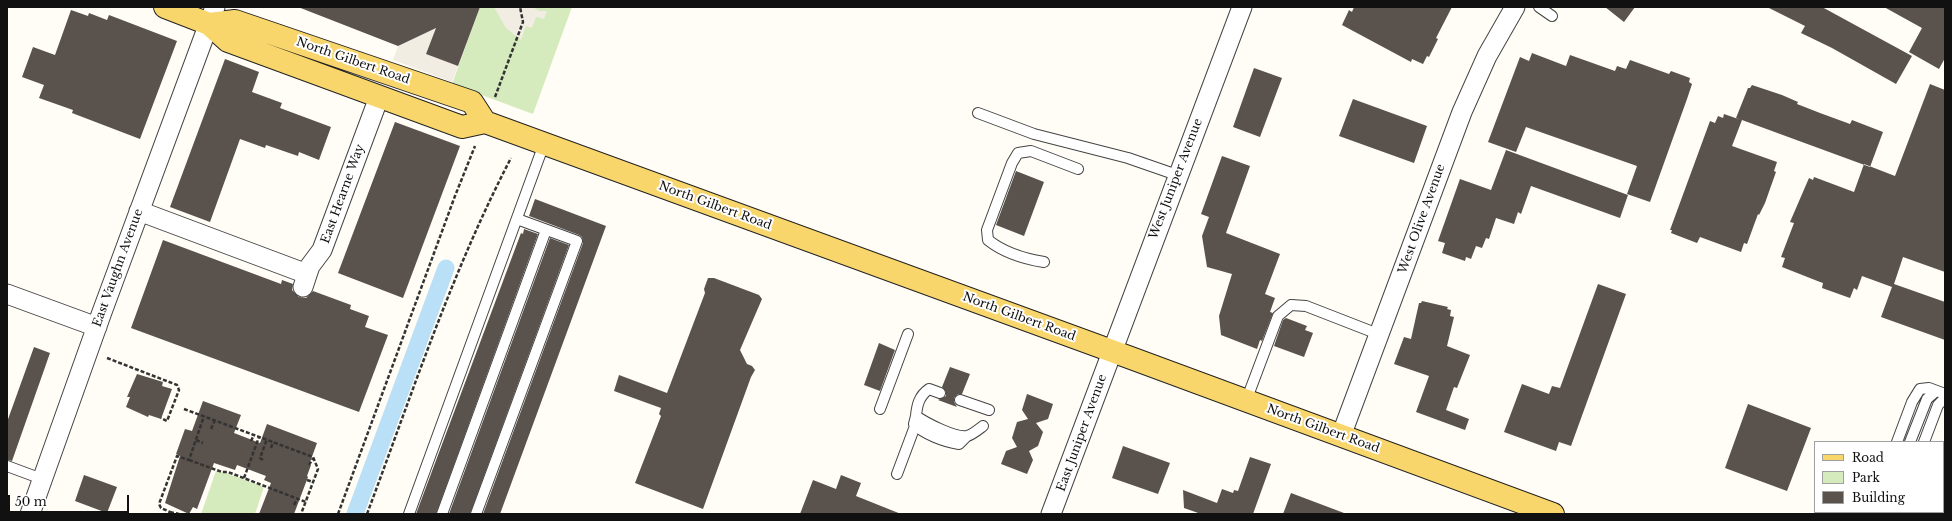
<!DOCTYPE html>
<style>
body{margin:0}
#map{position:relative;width:1952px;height:521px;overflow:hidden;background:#fffdf5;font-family:"Libre Baskerville",serif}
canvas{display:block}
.frame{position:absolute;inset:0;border:8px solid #111;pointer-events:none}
.legend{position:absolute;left:1814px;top:441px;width:130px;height:72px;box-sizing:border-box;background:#fff;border:1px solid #a0a0a0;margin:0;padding:5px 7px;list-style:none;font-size:12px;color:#111}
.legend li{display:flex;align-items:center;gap:8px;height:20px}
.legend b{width:20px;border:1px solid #a0a0a0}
.scale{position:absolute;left:8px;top:495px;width:121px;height:18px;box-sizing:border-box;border:2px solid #111;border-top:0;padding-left:5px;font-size:12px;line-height:14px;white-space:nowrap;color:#111;-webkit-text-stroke:3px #fff;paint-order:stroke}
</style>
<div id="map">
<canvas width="1952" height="521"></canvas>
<div class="frame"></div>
<ul class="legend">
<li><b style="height:5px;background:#f9d66b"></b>Road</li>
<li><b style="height:11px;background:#d5ebbd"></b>Park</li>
<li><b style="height:11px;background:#5a524d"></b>Building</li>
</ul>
<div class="scale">50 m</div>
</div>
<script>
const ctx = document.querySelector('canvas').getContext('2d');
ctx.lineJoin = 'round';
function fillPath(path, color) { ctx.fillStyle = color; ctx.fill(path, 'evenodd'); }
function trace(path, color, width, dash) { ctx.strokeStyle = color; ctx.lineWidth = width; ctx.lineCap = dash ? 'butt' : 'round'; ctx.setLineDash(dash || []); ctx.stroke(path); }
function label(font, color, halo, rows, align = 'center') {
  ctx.font = font + ' "Libre Baskerville",serif'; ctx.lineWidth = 4; ctx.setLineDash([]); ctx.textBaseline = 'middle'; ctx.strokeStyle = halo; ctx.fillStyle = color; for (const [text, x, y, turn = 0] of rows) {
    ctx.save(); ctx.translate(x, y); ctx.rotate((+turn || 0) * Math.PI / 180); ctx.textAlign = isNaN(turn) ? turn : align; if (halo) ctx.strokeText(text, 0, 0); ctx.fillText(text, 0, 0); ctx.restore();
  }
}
fillPath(new Path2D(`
 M480,7H572L533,114L452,84Z
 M216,471L229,474L264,487L255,514H201Z`), '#d5ebbd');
fillPath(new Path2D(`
 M444,7L426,54L458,66L452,82L393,60L398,46Z
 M494,7H533L539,11H547L544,19L536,17L532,28L526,26L521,40L506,28Z`), '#f1ede2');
trace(new Path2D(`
 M355,514L446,268`), '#b9e0f7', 17);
fillPath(new Path2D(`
 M298,7H480L458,66L426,54L436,28L398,46Z
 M1354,7H1452L1436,38L1438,39L1429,57L1427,56L1423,64L1412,59L1411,62L1342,25L1349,10L1352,12Z
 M1605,7H1635L1624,22Z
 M1767,7H1822L1912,56L1896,84L1832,48L1801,33L1805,26Z
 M1884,7H1945V58L1939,69L1909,52L1922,28Z
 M71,10L88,16L89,13L107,20L109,15L177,41L140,139L72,113L73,110L39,98L44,85L22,77L33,47L55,55Z
 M1532,53L1566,66L1570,55L1615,71L1617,66L1626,69L1630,60L1669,74L1671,71L1690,78L1689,82L1692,84L1687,99L1650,202L1627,194L1637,166L1526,127L1516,152L1488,142L1520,57L1529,61Z
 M225,59L259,72L252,92L282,103L280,108L331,127L319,160L299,152L298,156L266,145L265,148L240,139L210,222L170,207Z
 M1254,68L1282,78L1260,137L1233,127Z
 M1930,84L1945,90V272L1903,257L1894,284L1945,302V340L1881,317L1892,287L1862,276L1857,290L1854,288L1850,298L1822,288L1823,283L1820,282L1782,267L1785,258L1781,257L1794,223L1790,222L1809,178L1813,180L1814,177L1854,192L1864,164L1895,176Z
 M1752,85L1782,95L1798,102L1797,104L1820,113L1850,124L1852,120L1883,132L1870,167L1742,120L1732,146L1777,162L1774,171L1776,172L1765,203L1759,215L1758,214L1747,244L1744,243L1741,252L1700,237L1697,243L1671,233L1672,230H1670L1710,121L1715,123L1718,116L1723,118L1724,114L1741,120L1736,118L1748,88H1750Z
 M1353,99L1427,126L1414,163L1339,136Z
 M395,122L460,146L403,298L338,273Z
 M1506,150L1628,195L1620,218L1531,186L1521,214L1518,212L1514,224L1496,218L1489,239L1486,238L1482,248L1476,246L1471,259L1466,257L1465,261L1442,253L1445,243L1438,241L1460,179L1491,190Z
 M1222,156L1250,166L1226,233L1280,254L1265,294L1275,298L1270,312L1273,313L1262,341L1260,340L1257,349L1221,335L1219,316L1232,274L1207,267L1202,236L1209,217L1201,214Z
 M1016,171L1044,182L1024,236L996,225Z
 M535,199L606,226L500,514H483L583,243L582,237L579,235L529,216Z
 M524,229L538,234L436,514H416L521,233L523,234Z
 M550,238L569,245L470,514H449Z
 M163,240L281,284L282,280L293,284L292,290L299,297L306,298L313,291L351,305L350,309L369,316L365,327L388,335L359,412L131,328Z
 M708,278H714L759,295L762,299L740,350L747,364L752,366L755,370L751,377L703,509L635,483L661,416L659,414L661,408L614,391L619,375L667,393L705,293L704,289Z
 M1598,284L1626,294L1571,446L1559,442L1556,451L1504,432L1522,384L1549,394L1552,386L1560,388Z
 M1422,301L1448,307L1447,309L1451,310L1450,316L1454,317L1447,346L1470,355L1457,388L1454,387L1446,410L1469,419L1465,430L1416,412L1429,376L1394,364L1404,337L1411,339L1419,303H1421Z
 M1286,318L1307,326L1305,330L1313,333L1304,357L1274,346L1283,320Z
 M879,343L895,350L880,391L864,385Z
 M34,347L50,353L12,461L7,460V422Z
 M950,367L970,374L962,394H958L954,398V402L957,407L938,400L946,396V392L942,387Z
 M137,374L163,382L162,386L172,389L161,419L149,415L148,417L126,407L130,397H127Z
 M1027,394L1053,404L1048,419L1036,423L1043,432L1038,446L1029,451L1033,460L1027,474L1001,464L1006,451L1017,447L1012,438L1017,422L1028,419L1022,410Z
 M203,401L241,415L234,433L260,443L267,424L317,443L309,465H311L307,476L308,477L294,514H259L271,483L264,480L266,476L237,465L235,470L214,463L197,509L193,507L189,514L165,503L180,456L176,454L185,429L192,431Z
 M1748,404L1811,428L1787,491L1725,468Z
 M1123,446L1170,463L1158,494L1112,478Z
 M1250,457L1271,464L1253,514H1201L1184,508L1183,490L1217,503L1222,489L1233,493L1234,490L1238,491Z
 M84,475L117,487L107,513L75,501Z
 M841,475L861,483L856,496L901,514H800L813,480L836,489Z
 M1291,493L1344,513V514H1283Z`), '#5a524d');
const lane = new Path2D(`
 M1539,7L1552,16
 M978,113L1034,134L1128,158L1177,175
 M1044,262C1025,259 1003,252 988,240L987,230L1012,163L1018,153L1031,151L1078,169
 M940,393L929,389C919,396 917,405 916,416C926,423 955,438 967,436C972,435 979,429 983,426
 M960,400L989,410
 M1246,401L1278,316L1291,305L1306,306L1378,334
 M880,409L908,334
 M916,416L914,424C924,434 944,442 959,444L967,436
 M1897,442L1912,402L1920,389L1929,388L1945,394
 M1910,442L1927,399L1936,391
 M1924,442L1938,405L1945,398
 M7,466L42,479
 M897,474L915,426
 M409,514L544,144
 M442,514L546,230
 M476,514L577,241L517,219
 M1870,514L1871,512
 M1881,514L1882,512
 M1889,514L1890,512`);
const street = new Path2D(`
 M139,211L307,274
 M303,287L310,266L322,250L379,97
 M7,294L97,327
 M1341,436L1462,112L1487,56L1515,7
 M30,514L102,312L215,7
 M1051,514L1242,7`);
const primary = new Path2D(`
 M165,7L209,24L228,41L462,127L485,122L1131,358L1553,514
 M209,24L235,21L472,102L485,122`);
trace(lane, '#444', 12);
trace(street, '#444', 21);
trace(primary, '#222', 24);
trace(new Path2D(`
 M495,97L523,22L520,7
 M107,358L177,385L179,390L167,421L161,418
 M184,409L313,457L318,469L301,514
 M211,429L215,420
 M196,440L203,443
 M251,441L254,435
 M271,448L273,442
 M189,460L222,472H228L306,502
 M263,460L260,458L267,439
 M309,465L313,458
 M244,478L259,437
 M307,480L313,482
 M294,505L297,499
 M170,512L179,514
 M169,514L170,512L161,508L159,504L177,456L189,460L204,416
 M338,514L455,196L475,146
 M367,514C412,394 452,271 511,158`), '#333', 2.5, [4, 2]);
trace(lane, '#fff', 10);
trace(street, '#fff', 19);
trace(primary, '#f9d66b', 22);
label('12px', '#111', '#fff', [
 ["North Gilbert Road",353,61,19],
 ["West Juniper Avenue",1176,179,-69],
 ["East Hearne Way",343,194,-70],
 ["North Gilbert Road",715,206,20],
 ["West Olive Avenue",1422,219,-70],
 ["East Vaughn Avenue",118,268,-70],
 ["North Gilbert Road",1019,317,20],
 ["North Gilbert Road",1323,429,20],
 ["East Juniper Avenue",1082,433,-70]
]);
</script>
